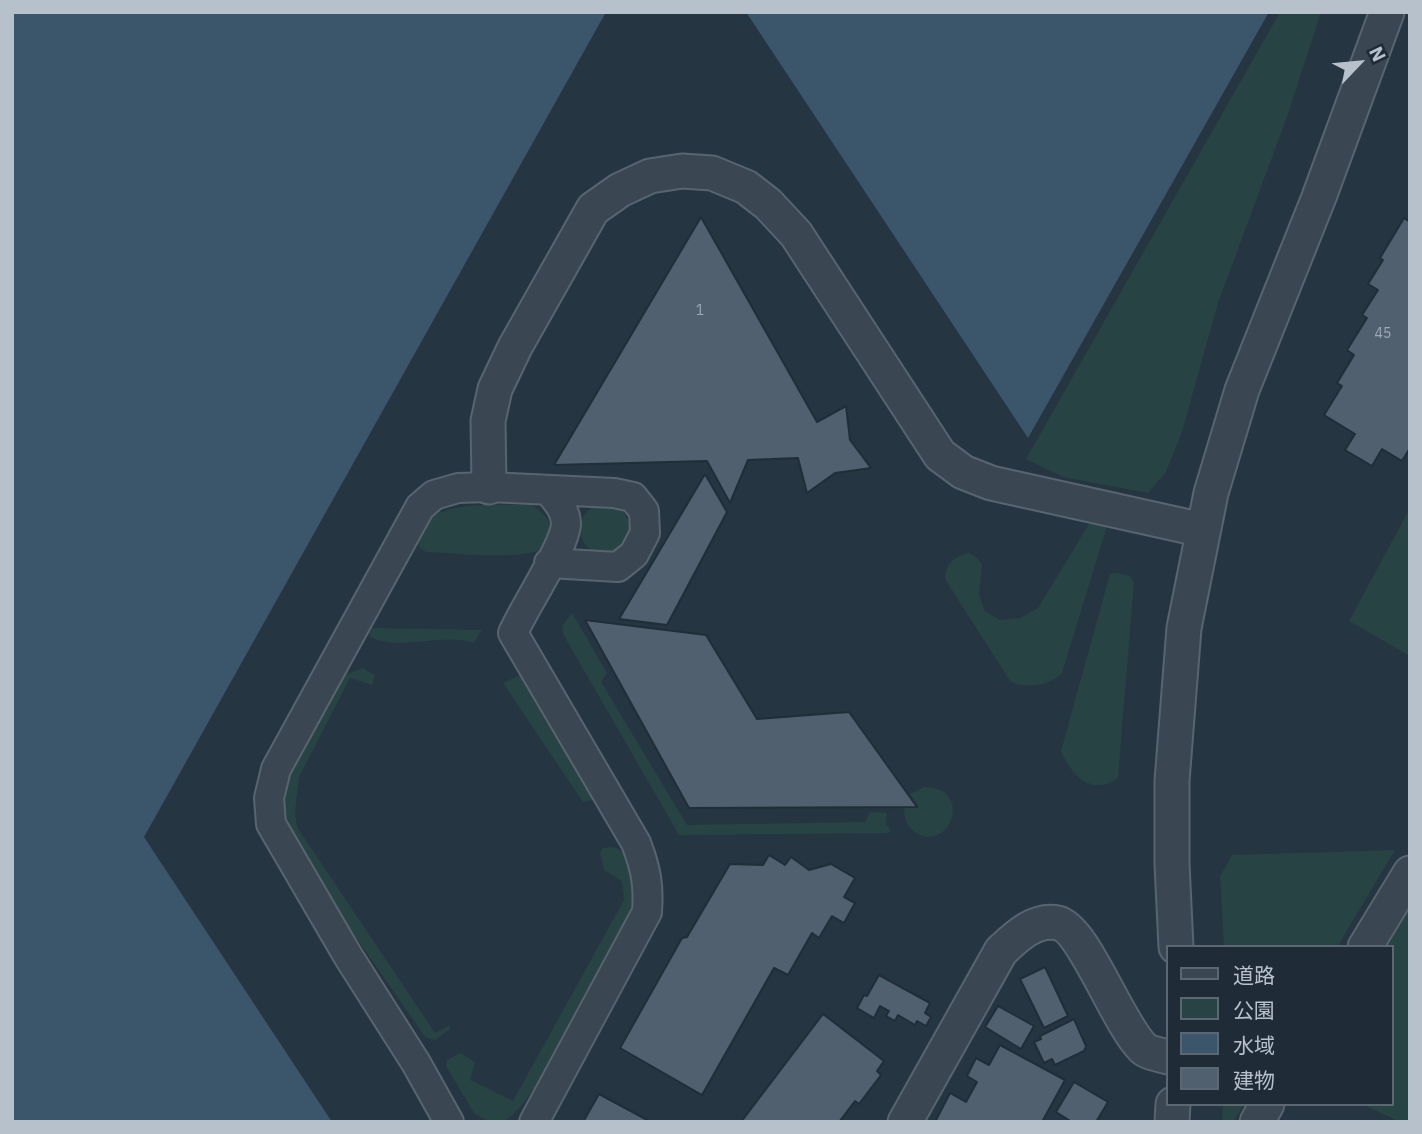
<!DOCTYPE html>
<meta charset="utf-8">
<style>
body{margin:0}
#map{position:relative;width:1422px;height:1134px;overflow:hidden;background:#263542;font-family:"IBM Plex Sans","Noto Sans JP",sans-serif}
canvas{display:block}
.frame{position:absolute;inset:0;border:14px solid #b7c1cb;pointer-events:none}
.legend{position:absolute;left:1166px;top:945px;width:228px;height:161px;box-sizing:border-box;background:#1f2b37;border:2px solid #5c6772;margin:0;padding:9px 12px;list-style:none;font-size:21px;color:#b7c1cb}
.legend li{display:flex;align-items:center;gap:14px;height:35px}
.legend b{width:35px;border:2px solid #5c6772}
.north{position:absolute;left:1324px;top:28px;width:70px;height:70px;-webkit-text-stroke:5px #1f2b37;paint-order:stroke;rotate:64deg;font-size:19px;font-weight:700;line-height:28px;text-align:center;color:#b7c1cb}
.north::after{content:'';display:block;margin:auto;width:24px;height:32px;background:#b7c1cb;clip-path:polygon(50% 0,100% 100%,50% 72%,0 100%)}
</style>
<div id="map">
<canvas width="1422" height="1134"></canvas>
<div class="frame"></div>
<ul class="legend">
<li><b style="height:9px;background:#3a4651"></b>道路</li>
<li><b style="height:19px;background:#284343"></b>公園</li>
<li><b style="height:19px;background:#3b556b"></b>水域</li>
<li><b style="height:19px;background:#51606f"></b>建物</li>
</ul>
<div class="north">N</div>
</div>
<script>
const ctx = document.querySelector('canvas').getContext('2d');
ctx.lineJoin = 'round';
function fillPath(path, color) { ctx.fillStyle = color; ctx.fill(path, 'evenodd'); }
function trace(path, color, width, dash) { ctx.strokeStyle = color; ctx.lineWidth = width; ctx.lineCap = dash ? 'butt' : 'round'; ctx.setLineDash(dash || []); ctx.stroke(path); }
function label(font, color, halo, rows, align = 'center') {
  ctx.font = font + ' "IBM Plex Sans",sans-serif'; ctx.lineWidth = 5; ctx.setLineDash([]); ctx.textBaseline = 'middle'; ctx.strokeStyle = halo; ctx.fillStyle = color; for (const [text, x, y, turn = 0] of rows) {
    ctx.save(); ctx.translate(x, y); ctx.rotate((+turn || 0) * Math.PI / 180); ctx.textAlign = isNaN(turn) ? turn : align; if (halo) ctx.strokeText(text, 0, 0); ctx.fillText(text, 0, 0); ctx.restore();
  }
}
fillPath(new Path2D(`
 M1280,12H1321L1287,117L1218,303L1182,432L1166,472L1148,493L1063,477L1026,459Z
 M580 529a25 25 0 1 1 50 0a25 25 0 1 1-50 0Z
 M532,505C552,520 554,524 545,548C520,561 457,553 426,552L419,547C414,495 499,506 532,505Z
 M1410,508V656L1349,621Z
 M1089,524L1107,526L1062,673C1051,685 1024,690 1010,681L945,579C946,563 954,557 969,553L978,559L982,565L979,595L985,611L1000,620L1020,618L1038,608Z
 M1116,573L1130,576L1134,582L1118,778C1092,797 1071,775 1061,751L1110,574Z
 M572,613L607,673L601,682L687,825L865,822L870,812L887,813L886,824L891,831L888,833L679,835L563,634L562,626Z
 M373,628L482,630L474,643C441,632 402,652 370,637V632Z
 M362,668L375,675L372,685L350,678L299,777L295,812L297,827L435,1033L450,1025V1029L435,1040L425,1037L301,858C291,840 282,823 282,802C281,781 323,711 334,688L343,676Z
 M520,675L591,792L592,800L583,802L503,683Z
 M924,787C975,787 950,855 915,832C906,826 904,817 904,807H919L910,794Z
 M610,847C639,849 635,893 630,913C610,951 536,1108 504,1121C493,1125 483,1119 474,1113L446,1066L447,1060L460,1053L475,1062L470,1080L513,1101L624,900L622,881L604,870L600,853L603,848Z
 M1395,850L1337,947H1224L1220,876L1232,855Z
 M1410,896V1122H1400L1362,1104H1392V947H1378Z
 M1223,1104H1244L1233,1122H1222Z`), '#284343');
fillPath(new Path2D(`
 M12,12H606L144,837L332,1122H12Z
 M746,12H1269L1028,438Z`), '#3b556b');
const building = new Path2D(`
 M701,217L817,422L846,406L850,440L871,468L835,473L807,493L798,458L748,460L730,503L707,461L554,465Z
 M1404,218L1410,222V448L1402,461L1382,449L1372,466L1345,450L1355,434L1324,415L1342,386L1337,383L1354,355L1347,350L1367,318L1362,315L1378,290L1368,284L1383,260L1380,258Z
 M705,474L727,512L667,625L619,619Z
 M585,620L706,635L757,719L849,712L917,807L689,808Z
 M769,855L785,865L791,857L809,870L831,864L855,878L844,897L855,903L844,923L832,916L819,938L812,933L788,975L774,968L702,1095L620,1048L682,938L687,937L730,864L763,865Z
 M1045,967L1068,1016L1044,1028L1020,979Z
 M879,975L930,1003L925,1013L931,1017L926,1026L917,1021L915,1025L898,1015L895,1021L886,1016L889,1011L880,1006L874,1018L857,1008L864,995L867,996Z
 M998,1006L1034,1026L1021,1049L985,1027Z
 M823,1014L884,1061L877,1071L881,1075L859,1104L855,1101L839,1122H741Z
 M1074,1019L1086,1046L1084,1051L1055,1065L1052,1059L1044,1063L1034,1042L1041,1039L1040,1036Z
 M1000,1045L1065,1080L1042,1122H935L950,1093L966,1102L977,1082L967,1076L976,1058L989,1065Z
 M1074,1082L1108,1102L1096,1122H1072L1056,1112Z
 M599,1094L651,1122H583Z`);
fillPath(building, '#51606f');
trace(building, '#212d39', 2);
const minor = new Path2D(`
 M449,1122L416,1063L348,956L271,824L269,798L276,769L420,507L434,495L458,488L489,487L614,493L633,497L644,511L645,533L634,554L618,567L549,563
 M534,1122L647,912C649,885 646,869 636,843L513,633C524,607 565,547 566,524C566,510 556,500 548,490`);
const tertiary = new Path2D(`
 M489,487L488,421L495,389L515,347L593,209L620,190L650,176L682,171L712,173L746,187L768,204L796,234L940,455L963,472L991,483L1203,530
 M1176,947L1172,864V781L1184,628L1211,493L1242,390L1319,197L1387,12
 M1365,947L1410,873
 M905,1122L1001,951C1016,937 1035,918 1058,923C1084,929 1118,1024 1143,1048C1148,1053 1161,1055 1168,1057
 M1172,1122L1173,1104
 M1257,1122L1267,1104`);
trace(minor, '#58646f', 32);
trace(tertiary, '#58646f', 37);
trace(minor, '#3a4651', 28);
trace(tertiary, '#3a4651', 33);
label('14px', '#9ea9b4', null, [
 ["1",700,311],
 ["45",1383,334]
]);
</script>
